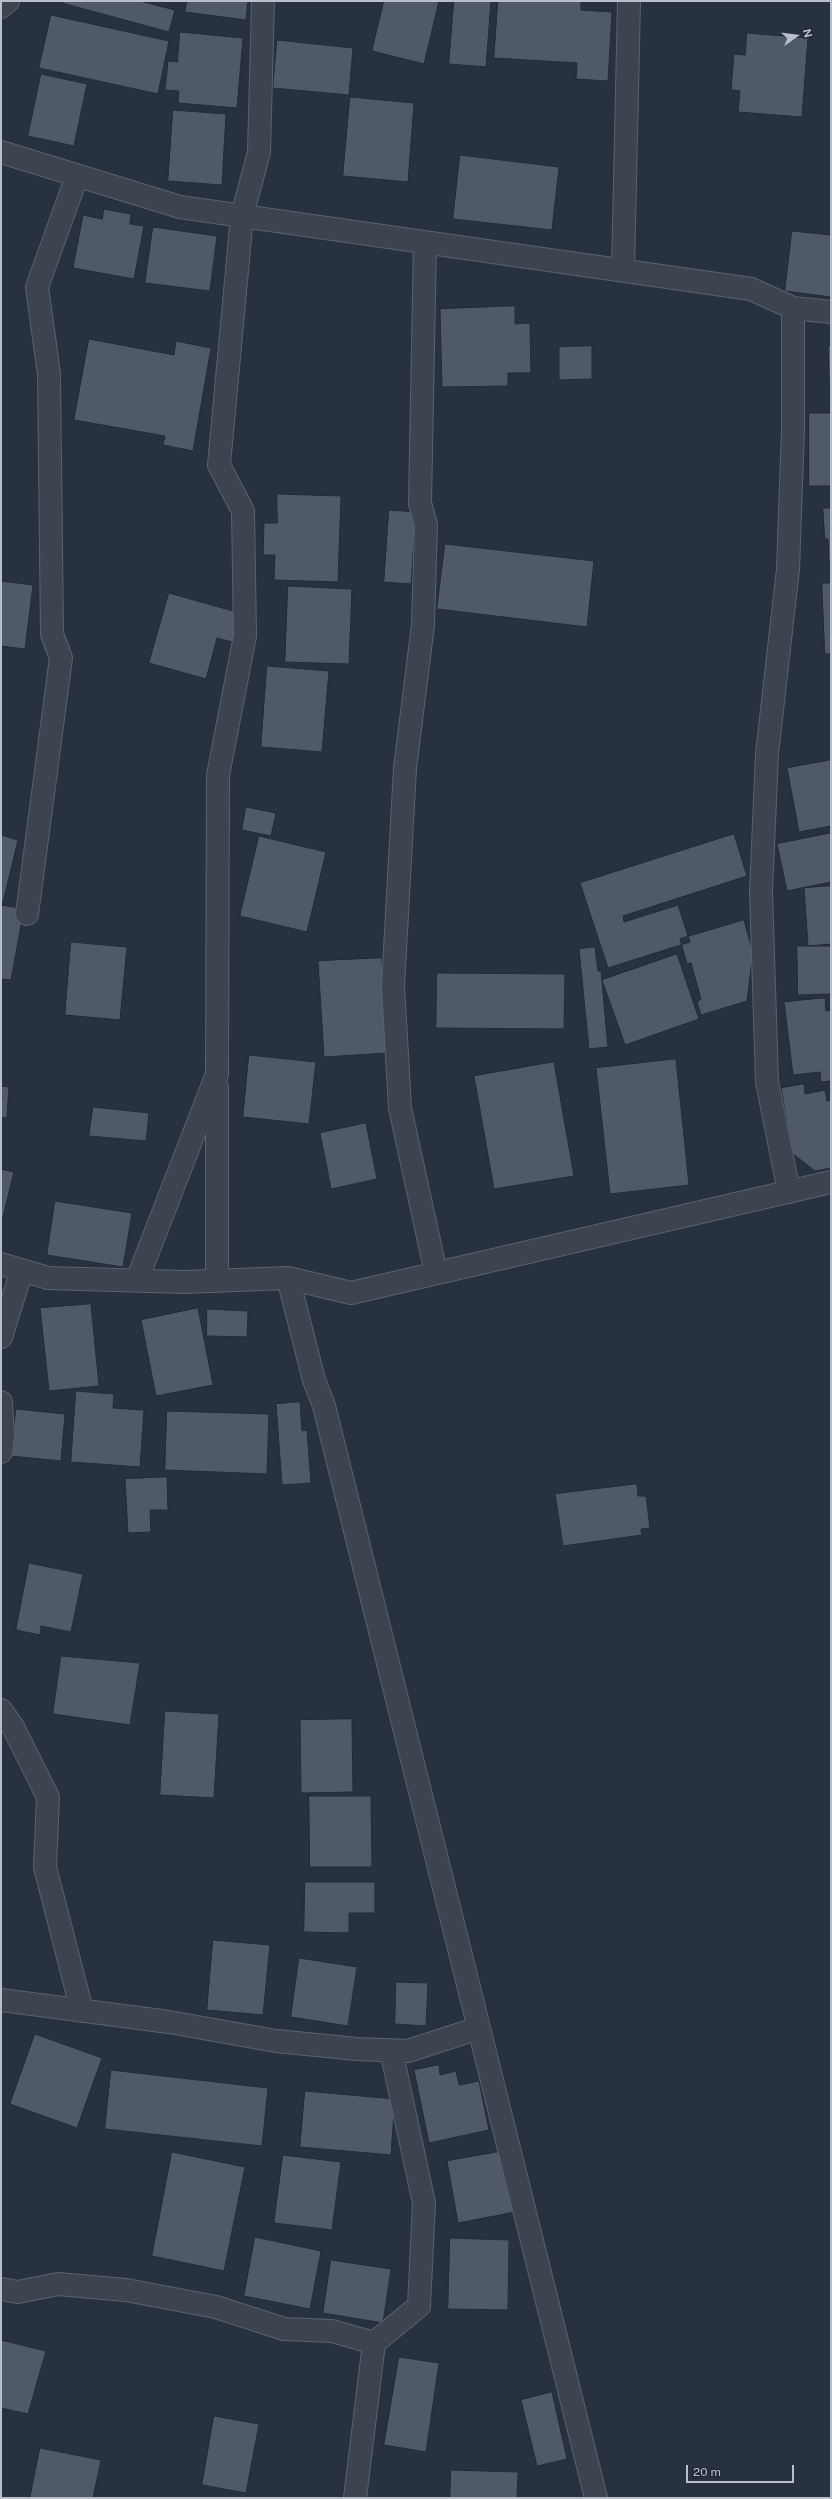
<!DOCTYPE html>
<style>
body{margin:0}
#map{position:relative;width:832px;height:2499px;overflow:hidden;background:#28323f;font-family:"Public Sans",sans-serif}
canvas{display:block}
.frame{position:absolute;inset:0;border:2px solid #b9bfca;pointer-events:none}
.north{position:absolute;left:776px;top:16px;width:40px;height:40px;-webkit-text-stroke:3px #212935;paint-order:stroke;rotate:76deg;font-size:11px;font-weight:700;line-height:16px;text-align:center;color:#b9bfca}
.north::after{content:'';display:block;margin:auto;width:14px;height:18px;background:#b9bfca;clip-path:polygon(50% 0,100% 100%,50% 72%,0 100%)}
.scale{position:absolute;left:686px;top:2465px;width:108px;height:18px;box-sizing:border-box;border:2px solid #b9bfca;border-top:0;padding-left:5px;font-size:12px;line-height:14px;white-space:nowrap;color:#b9bfca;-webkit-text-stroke:3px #212935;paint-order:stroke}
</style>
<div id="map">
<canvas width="832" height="2499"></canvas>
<div class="frame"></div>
<div class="north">N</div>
<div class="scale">20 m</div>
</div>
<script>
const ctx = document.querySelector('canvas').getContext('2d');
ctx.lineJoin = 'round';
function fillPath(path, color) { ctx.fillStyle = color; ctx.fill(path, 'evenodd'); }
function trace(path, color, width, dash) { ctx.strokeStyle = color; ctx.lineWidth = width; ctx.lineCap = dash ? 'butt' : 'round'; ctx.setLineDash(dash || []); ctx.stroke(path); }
const building = new Path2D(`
 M63,1H140L175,10L169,32L62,3Z
 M187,1H248L246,20L185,12Z
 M384,1H439L424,64L372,51Z
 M454,1H491L486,67L449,64Z
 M498,1H581V10L612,12L608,81L576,79L577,63L494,58Z
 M51,15L169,41L158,94L39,68Z
 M180,32L243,38L237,108L178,103L179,91L165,90L168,61L177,62Z
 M747,33L808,38L802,117L738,112L740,91L731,90L734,54L745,55Z
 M277,40L353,48L349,95L273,88Z
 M41,74L87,84L74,146L28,136Z
 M350,97L414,103L408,182L343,176Z
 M173,110L226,114L222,185L168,181Z
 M460,155L559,167L552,230L453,219Z
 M104,209L131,214L130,224L144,226L134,279L73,268L83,215L102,219Z
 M153,227L217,236L210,291L145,283Z
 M792,231L831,235V297L785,291Z
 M515,306V324L530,323L531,373H508V386L442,387L440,309Z
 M89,339L174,355L176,341L211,348L193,451L163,445L165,436L74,420Z
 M831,345V405H830L828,346Z
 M592,346V379L559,380V347Z
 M809,413H831V486H809Z
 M277,494L341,496L338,582L274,580L275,555H263L264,523H277Z
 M823,508H831V561H829L828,539H825Z
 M389,510L416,512L411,584L384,582Z
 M445,544L594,561L587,627L437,609Z
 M1,581L33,585L25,649L1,646Z
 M822,583H831V654H825Z
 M288,586L352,589L349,664L285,662Z
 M169,593L240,613L232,642L217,638L206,679L149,663Z
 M267,666L329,671L322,752L261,747Z
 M831,760V826L799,832L787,768Z
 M246,807L276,813L271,836L242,830Z
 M831,833V882L787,891L777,844Z
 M734,834L747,876L623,916L624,922L678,905L690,942L608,968L580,883Z
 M1,835L18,840L3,902L1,901Z
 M259,836L326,852L307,932L240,916Z
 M831,886V944L808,946L804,888Z
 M1,905L24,909L11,980L1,979Z
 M744,920L753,953L747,1001L701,1015L697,1002L701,999L691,963L687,964L680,939Z
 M71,942L127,947L120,1020L65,1015Z
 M797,946H831V994L798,995Z
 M595,947L598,971H601L608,1047L589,1049L579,949Z
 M677,954L699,1019L625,1045L602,980Z
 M382,958L387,1053L324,1057L318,961Z
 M437,973L565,974L564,1029L436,1028Z
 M825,998L826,1011L831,1010V1081L821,1082L820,1072L793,1075L784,1002Z
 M249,1055L316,1062L309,1124L243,1117Z
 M676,1059L689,1185L610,1194L596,1068Z
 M554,1062L574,1176L494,1189L474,1076Z
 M804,1084L805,1094L825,1090L827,1101L831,1100V1168L815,1171L792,1153L781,1088Z
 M1,1086L9,1087L7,1118L1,1117Z
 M93,1107L149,1113L146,1141L89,1136Z
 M366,1123L377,1179L331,1189L320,1133Z
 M1,1169L14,1172L1,1225Z
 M55,1201L132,1213L123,1267L47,1255Z
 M91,1304L99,1386L49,1391L40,1308Z
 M198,1308L213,1385L156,1396L141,1320Z
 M207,1309L248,1311L247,1337L207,1336Z
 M76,1391L114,1394L113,1408L144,1410L140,1467L71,1462Z
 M300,1402L302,1431L307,1430L311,1483L282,1485L276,1404Z
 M16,1409L65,1414L61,1461L11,1456Z
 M167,1411L269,1414L267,1474L165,1470Z
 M167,1477L168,1510H150L151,1532L128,1533L125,1479Z
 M637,1484L638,1496H646L650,1528L641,1529L642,1535L563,1546L555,1494Z
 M29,1563L83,1574L71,1632L41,1626L40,1635L16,1630Z
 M61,1656L140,1663L130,1725L53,1714Z
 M165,1711L219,1714L214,1798L160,1795Z
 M352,1719L353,1792L301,1793L300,1720Z
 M309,1796H371L372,1867H310Z
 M305,1882H375V1913H349V1933L304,1932Z
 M213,1940L270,1945L263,2015L207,2010Z
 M299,1958L357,1967L348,2026L291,2017Z
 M396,1982L428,1983L426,2026L395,2024Z
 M35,2034L102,2058L77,2128L10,2104Z
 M439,2065L440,2075L456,2071L459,2085L479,2081L489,2130L429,2143L414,2070Z
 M111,2070L268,2088L262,2146L105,2129Z
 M305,2091L395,2099L391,2155L300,2147Z
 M504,2151L515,2212L458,2223L447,2161Z
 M172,2152L245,2167L224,2271L152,2256Z
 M283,2155L341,2162L332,2230L274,2223Z
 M255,2237L321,2251L310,2309L244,2296Z
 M450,2238L509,2240L508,2310L448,2309Z
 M331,2260L391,2269L383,2323L323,2313Z
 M1,2340L46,2351L28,2414L1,2408Z
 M399,2357L439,2363L426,2452L384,2445Z
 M552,2392L567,2459L537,2466L521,2400Z
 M214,2416L259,2424L246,2493L202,2485Z
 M40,2448L101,2460L93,2498H30Z
 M451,2470L518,2472L517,2498H450Z`);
fillPath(building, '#4f5968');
trace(building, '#232b37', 1);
const minor = new Path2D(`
 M1,7L8,1
 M1,152L180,207L751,289L793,308L831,312
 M425,242L420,503L426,525L423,625L405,768L393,986L400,1108L436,1273
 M623,270L629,1
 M27,914L61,658L52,634L49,374L37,287L77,176
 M789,1192L767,1082L761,891L767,754L788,569L793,429V308
 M1,1264L48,1278L184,1282L288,1278
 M137,1280L217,1074L218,775L245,636L243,511L219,465L242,216L259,152L263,1
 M217,1281V1087
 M1,1337L22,1270
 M1,1402L3,1437L1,1452
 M1,1710L13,1727L48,1797L45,1867L82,2011
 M1,2000L169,2022L276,2041L357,2049L408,2051L479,2028
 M1,2289L18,2292L58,2284L126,2290L216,2307L284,2329L332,2331L374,2343
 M355,2498L374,2343L419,2306L424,2203L391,2050
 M596,2498L324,1406L314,1380L288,1278L351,1293L831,1182`);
trace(minor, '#5a626d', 24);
trace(minor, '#3c444f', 22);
</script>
